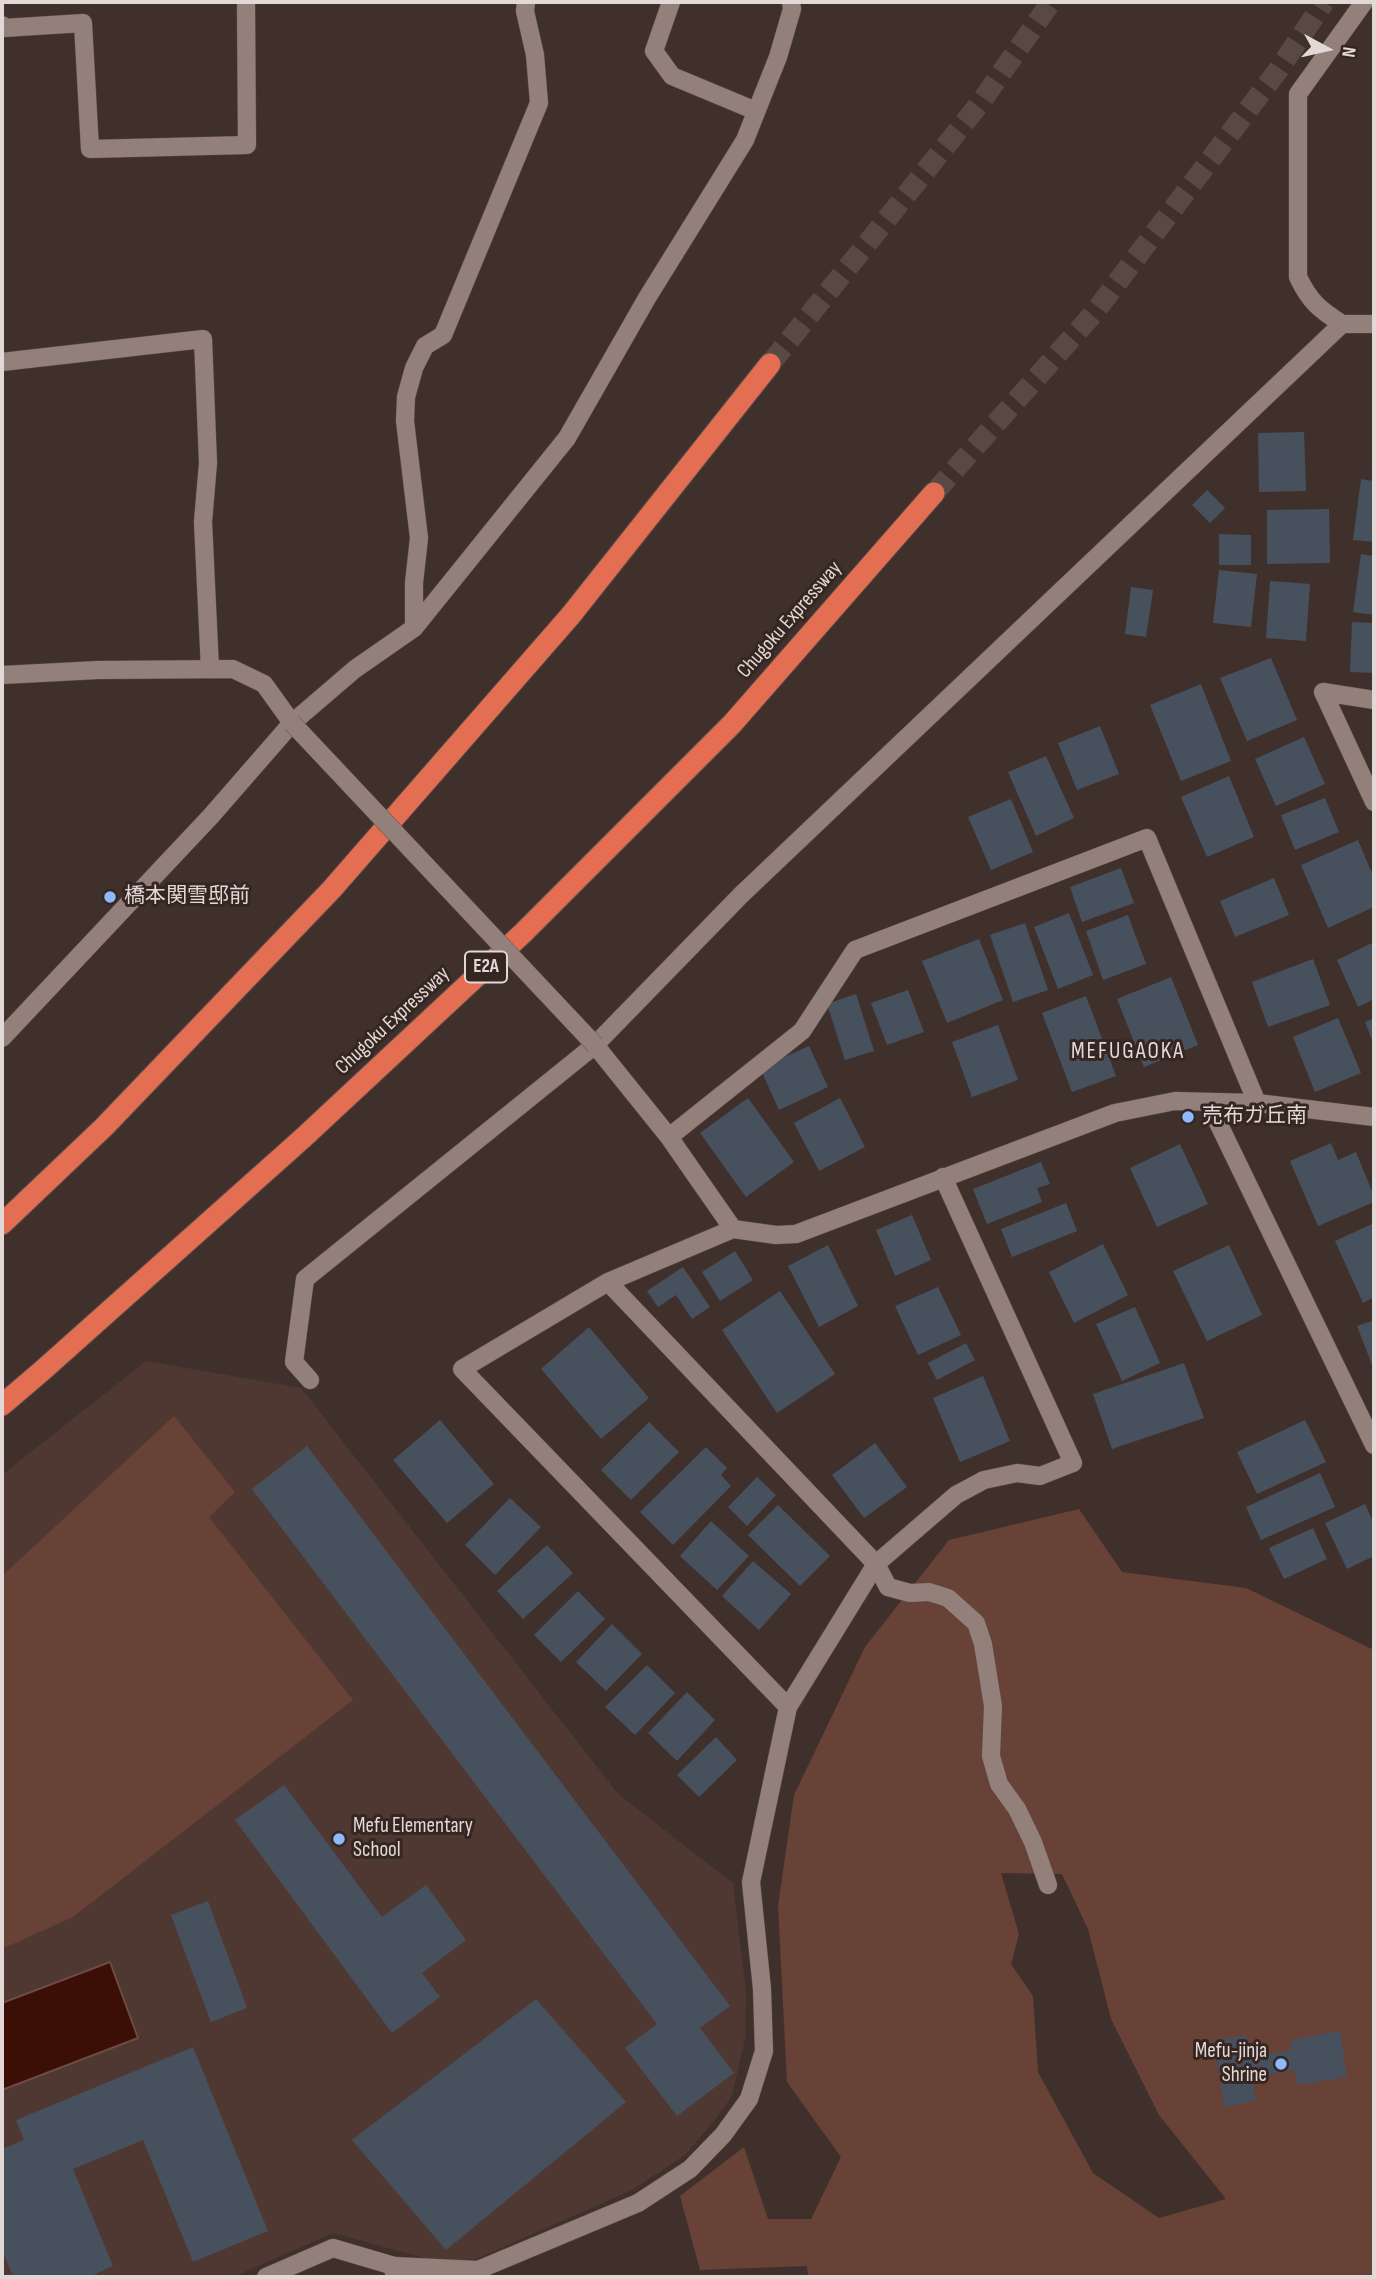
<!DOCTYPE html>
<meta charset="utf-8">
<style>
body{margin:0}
#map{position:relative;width:1376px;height:2279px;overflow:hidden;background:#40302c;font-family:"Sofia Sans Condensed",sans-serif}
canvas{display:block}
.frame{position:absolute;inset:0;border:4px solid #e2d8d5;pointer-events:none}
.north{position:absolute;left:1292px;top:14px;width:70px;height:70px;-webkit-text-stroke:5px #362622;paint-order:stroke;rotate:98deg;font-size:19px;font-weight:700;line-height:28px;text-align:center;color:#e2d8d5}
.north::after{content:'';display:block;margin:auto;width:24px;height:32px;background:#e2d8d5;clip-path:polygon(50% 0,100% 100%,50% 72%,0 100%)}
</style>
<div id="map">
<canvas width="1376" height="2279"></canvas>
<div class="frame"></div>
<div class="north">N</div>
</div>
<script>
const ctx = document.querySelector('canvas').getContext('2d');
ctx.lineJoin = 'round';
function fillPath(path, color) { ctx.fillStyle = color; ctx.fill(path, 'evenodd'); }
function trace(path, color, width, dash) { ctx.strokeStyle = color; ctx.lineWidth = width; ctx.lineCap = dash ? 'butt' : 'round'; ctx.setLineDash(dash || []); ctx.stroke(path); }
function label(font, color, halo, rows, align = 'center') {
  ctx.font = font + ' "Sofia Sans Condensed","Noto Sans JP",sans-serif'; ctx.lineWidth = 6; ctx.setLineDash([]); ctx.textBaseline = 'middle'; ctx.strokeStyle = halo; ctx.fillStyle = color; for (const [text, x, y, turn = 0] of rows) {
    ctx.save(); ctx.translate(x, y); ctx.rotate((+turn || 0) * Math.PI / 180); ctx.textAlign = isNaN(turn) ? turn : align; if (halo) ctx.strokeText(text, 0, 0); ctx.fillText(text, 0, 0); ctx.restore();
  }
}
fillPath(new Path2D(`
 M146,1361L301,1388L619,1795L733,1883L746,1993L745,2039L732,2096L714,2121L685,2155L632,2190L476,2259L439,2262L333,2233L233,2277H2V1475Z`), '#4f3832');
fillPath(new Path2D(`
 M174,1416L235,1492L209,1517L353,1700L73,1917L2,1949V1576Z
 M1079,1509L1122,1572L1246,1588L1374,1650V2277H808L807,2266L700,2270L680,2196L744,2147L768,2219H811L841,2157L787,2082L778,1906L794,1795L865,1647L949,1540ZM1001,1873L1062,1874L1088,1929L1111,2019L1159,2115L1226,2199L1159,2218L1093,2173L1038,2072L1033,1996L1011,1964L1019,1934Z`), '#684137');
const water = new Path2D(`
 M110,1962L138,2038L2,2090V2003Z`);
fillPath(water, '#3b0f05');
trace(water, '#6d4b43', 2);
fillPath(new Path2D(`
 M1304,432L1306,491L1259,492L1258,433Z
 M1361,479L1374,481V542L1353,540Z
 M1207,490L1225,508L1210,523L1192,505Z
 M1329,509L1330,563L1267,564V510Z
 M1219,534L1251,535V565H1219Z
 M1361,554L1374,556V615L1353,612Z
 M1219,570L1257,574L1251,627L1213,623Z
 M1270,581L1310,584L1306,641L1266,638Z
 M1131,587L1153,590L1146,637L1125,634Z
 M1352,622L1374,623V673L1350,672Z
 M1271,658L1297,720L1247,741L1220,678Z
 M1201,684L1231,761L1181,781L1150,705Z
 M1100,726L1119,774L1077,790L1058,743Z
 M1304,737L1325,784L1276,806L1255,759Z
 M1046,756L1074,818L1036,836L1008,772Z
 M1229,776L1254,837L1207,857L1181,797Z
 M1325,798L1339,832L1295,850L1281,815Z
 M1011,799L1033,852L991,870L968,817Z
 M1358,840L1374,878V907L1328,928L1301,865Z
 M1121,868L1134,903L1082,922L1070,887Z
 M1274,878L1289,915L1235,937L1220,901Z
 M1069,913L1093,975L1058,989L1034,927Z
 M1128,915L1146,964L1103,980L1086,931Z
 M1025,923L1048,990L1013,1002L990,935Z
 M979,939L1003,1000L947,1023L922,961Z
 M1374,942V999L1358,1007L1337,960Z
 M1313,959L1330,1005L1268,1027L1252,982Z
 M1171,977L1198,1045L1144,1067L1117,999Z
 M908,990L924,1032L887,1045L871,1003Z
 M856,994L874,1051L845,1060L827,1004Z
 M1086,996L1116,1076L1072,1092L1042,1013Z
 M1338,1018L1361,1073L1315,1092L1293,1037Z
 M1374,1018V1045L1365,1022Z
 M998,1025L1018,1080L972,1097L952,1042Z
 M809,1046L828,1087L779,1110L760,1068Z
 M748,1098L794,1162L746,1197L700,1133Z
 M840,1098L865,1147L819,1171L794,1123Z
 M1331,1143L1338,1160L1356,1152L1374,1196V1202L1318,1226L1290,1161Z
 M1180,1144L1208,1204L1157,1227L1130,1168Z
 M1041,1162L1050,1184L1037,1188L1042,1202L987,1224L973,1189Z
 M1066,1203L1077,1231L1012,1257L1001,1229Z
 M912,1215L931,1260L895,1276L876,1230Z
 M1374,1223V1297L1363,1303L1335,1241Z
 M1103,1244L1128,1295L1074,1323L1049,1272Z
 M828,1245L858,1306L819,1327L788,1266Z
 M1229,1245L1262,1315L1207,1341L1173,1271Z
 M735,1251L753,1280L720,1301L702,1272Z
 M683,1267L710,1307L692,1319L676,1295L658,1307L647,1291Z
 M938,1287L961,1335L918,1355L895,1306Z
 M780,1291L835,1374L777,1413L722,1330Z
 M1135,1307L1160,1363L1122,1381L1096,1324Z
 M1374,1320V1370L1357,1326Z
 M589,1327L649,1398L601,1439L541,1369Z
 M966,1343L975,1360L937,1380L928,1363Z
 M1184,1363L1204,1418L1112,1449L1093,1394Z
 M983,1376L1010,1441L960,1462L933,1398Z
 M440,1420L494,1484L447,1523L393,1460Z
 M1305,1420L1326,1462L1257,1494L1237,1452Z
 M649,1422L679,1452L631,1500L601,1470Z
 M875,1443L907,1487L864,1518L832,1475Z
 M307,1446L730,2006L700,2028L734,2073L677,2116L625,2048L657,2024L252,1489Z
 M706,1447L727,1468L721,1475L731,1486L673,1545L640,1512Z
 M1320,1473L1335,1507L1261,1540L1246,1507Z
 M757,1477L776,1495L747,1526L728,1507Z
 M510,1498L541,1527L495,1575L465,1545Z
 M1365,1504L1374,1524V1556L1347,1569L1325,1523Z
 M778,1505L830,1556L800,1586L748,1535Z
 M711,1521L749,1556L717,1590L680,1556Z
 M1313,1528L1327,1559L1284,1579L1269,1548Z
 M547,1545L573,1573L523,1619L497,1591Z
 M753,1561L791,1594L759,1630L722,1596Z
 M578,1591L605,1619L561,1662L534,1635Z
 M612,1624L642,1654L606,1691L576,1662Z
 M647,1665L675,1693L635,1735L605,1707Z
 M687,1692L715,1720L677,1761L648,1733Z
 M716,1737L737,1760L699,1797L677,1775Z
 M284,1785L382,1917L426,1885L466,1940L422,1973L440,1997L392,2033L235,1820Z
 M208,1901L247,2008L211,2022L171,1915Z
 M536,1999L626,2102L446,2250L352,2140Z
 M1340,2031L1347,2077L1297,2085L1295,2070L1252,2078L1256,2101L1224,2107L1214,2040L1246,2035L1250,2057L1292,2050L1290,2040Z
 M193,2047L268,2231L193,2262L143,2140L73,2169L113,2266L89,2277H13L2,2249V2149L24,2140L16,2120Z`), '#47505d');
trace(new Path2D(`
 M770,364L981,102L1051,2
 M934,493L1094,313L1279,69L1324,2`), '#584945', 21, [21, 10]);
const lane = new Path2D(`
 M2,362L203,339L208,463L203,522L210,669
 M669,1137L802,1031L855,950L1147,838L1257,1103
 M943,1177L1073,1463L1040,1476L1017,1473L984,1480L956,1495L876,1564L888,1587L910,1593L929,1592L948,1598L976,1623L983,1644L993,1706L991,1756L999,1784L1017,1809L1033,1842L1048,1885
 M266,2277L333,2248L394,2266V2277`);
const street = new Path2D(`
 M671,2L654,51L672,76L756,111
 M2,25L4,28L83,23L90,149L247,145L246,2
 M1342,324H1374
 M414,628V583L419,538L405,421L406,397L414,368L425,346L443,335L539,103L535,55L525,11L526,2
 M2,675L98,670L233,669L264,684L292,723
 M1374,700L1323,692L1374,802
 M2,1038L211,816L292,723L355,669L414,628L567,438L647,298L745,140L778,57L792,9L791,2
 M595,1045L669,1137L733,1229L776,1235L796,1234L1115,1113L1175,1101L1257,1103L1374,1117
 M1208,1102L1374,1445
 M608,1282L876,1564L788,1707L462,1369L608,1282L733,1229
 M310,1380L294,1362L305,1279L595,1045L741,895L1342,324C1319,309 1310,302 1298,277V94L1364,2
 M394,2266L478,2270L638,2203L690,2169L723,2135L749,2099L764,2051L762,1989L751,1882L788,1707`);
const highway = new Path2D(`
 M2,1224L104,1127L332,889L571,615L770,364
 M2,1405L43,1370L303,1138L523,933L732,724L934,493`);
trace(lane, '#5b4e4a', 19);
trace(street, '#5b4e4a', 19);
trace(highway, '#5b4e4a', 23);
trace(lane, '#93807b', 18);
trace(street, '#93807b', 18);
trace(highway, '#e46e52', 21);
const streetBridge = new Path2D(`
 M292,723L595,1045`);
trace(streetBridge, '#5b4e4a', 19, []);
trace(streetBridge, '#93807b', 18);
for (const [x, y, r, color] of [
 [110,897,7,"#8eb9fc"],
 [1188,1117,7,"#8eb9fc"],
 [339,1839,7,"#8eb9fc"],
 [1281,2064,7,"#8eb9fc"]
]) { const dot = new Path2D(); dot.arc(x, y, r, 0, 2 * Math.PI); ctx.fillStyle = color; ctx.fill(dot); trace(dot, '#362622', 2.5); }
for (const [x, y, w] of [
 [486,967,42]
]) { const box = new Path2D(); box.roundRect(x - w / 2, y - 15.5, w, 31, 5); ctx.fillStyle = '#362622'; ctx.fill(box); trace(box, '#e2d8d5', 2); }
label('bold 19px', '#e2d8d5', null, [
 ["E2A",486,967]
]);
label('21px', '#e2d8d5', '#362622', [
 ["Chugoku Expressway",790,620,-49],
 ["Chugoku Expressway",393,1021,-43]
]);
label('21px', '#e2d8d5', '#362622', [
 ["橋本関雪邸前",124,897],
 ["売布ガ丘南",1202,1117],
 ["Mefu Elementary",353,1827],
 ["School",353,1851],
 ["Mefu-jinja",1267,2052,"right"],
 ["Shrine",1267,2076,"right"]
], 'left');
ctx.letterSpacing = '2px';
label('23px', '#e2d8d5', '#362622', [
 ["MEFUGAOKA",1128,1052]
]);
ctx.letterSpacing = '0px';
</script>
